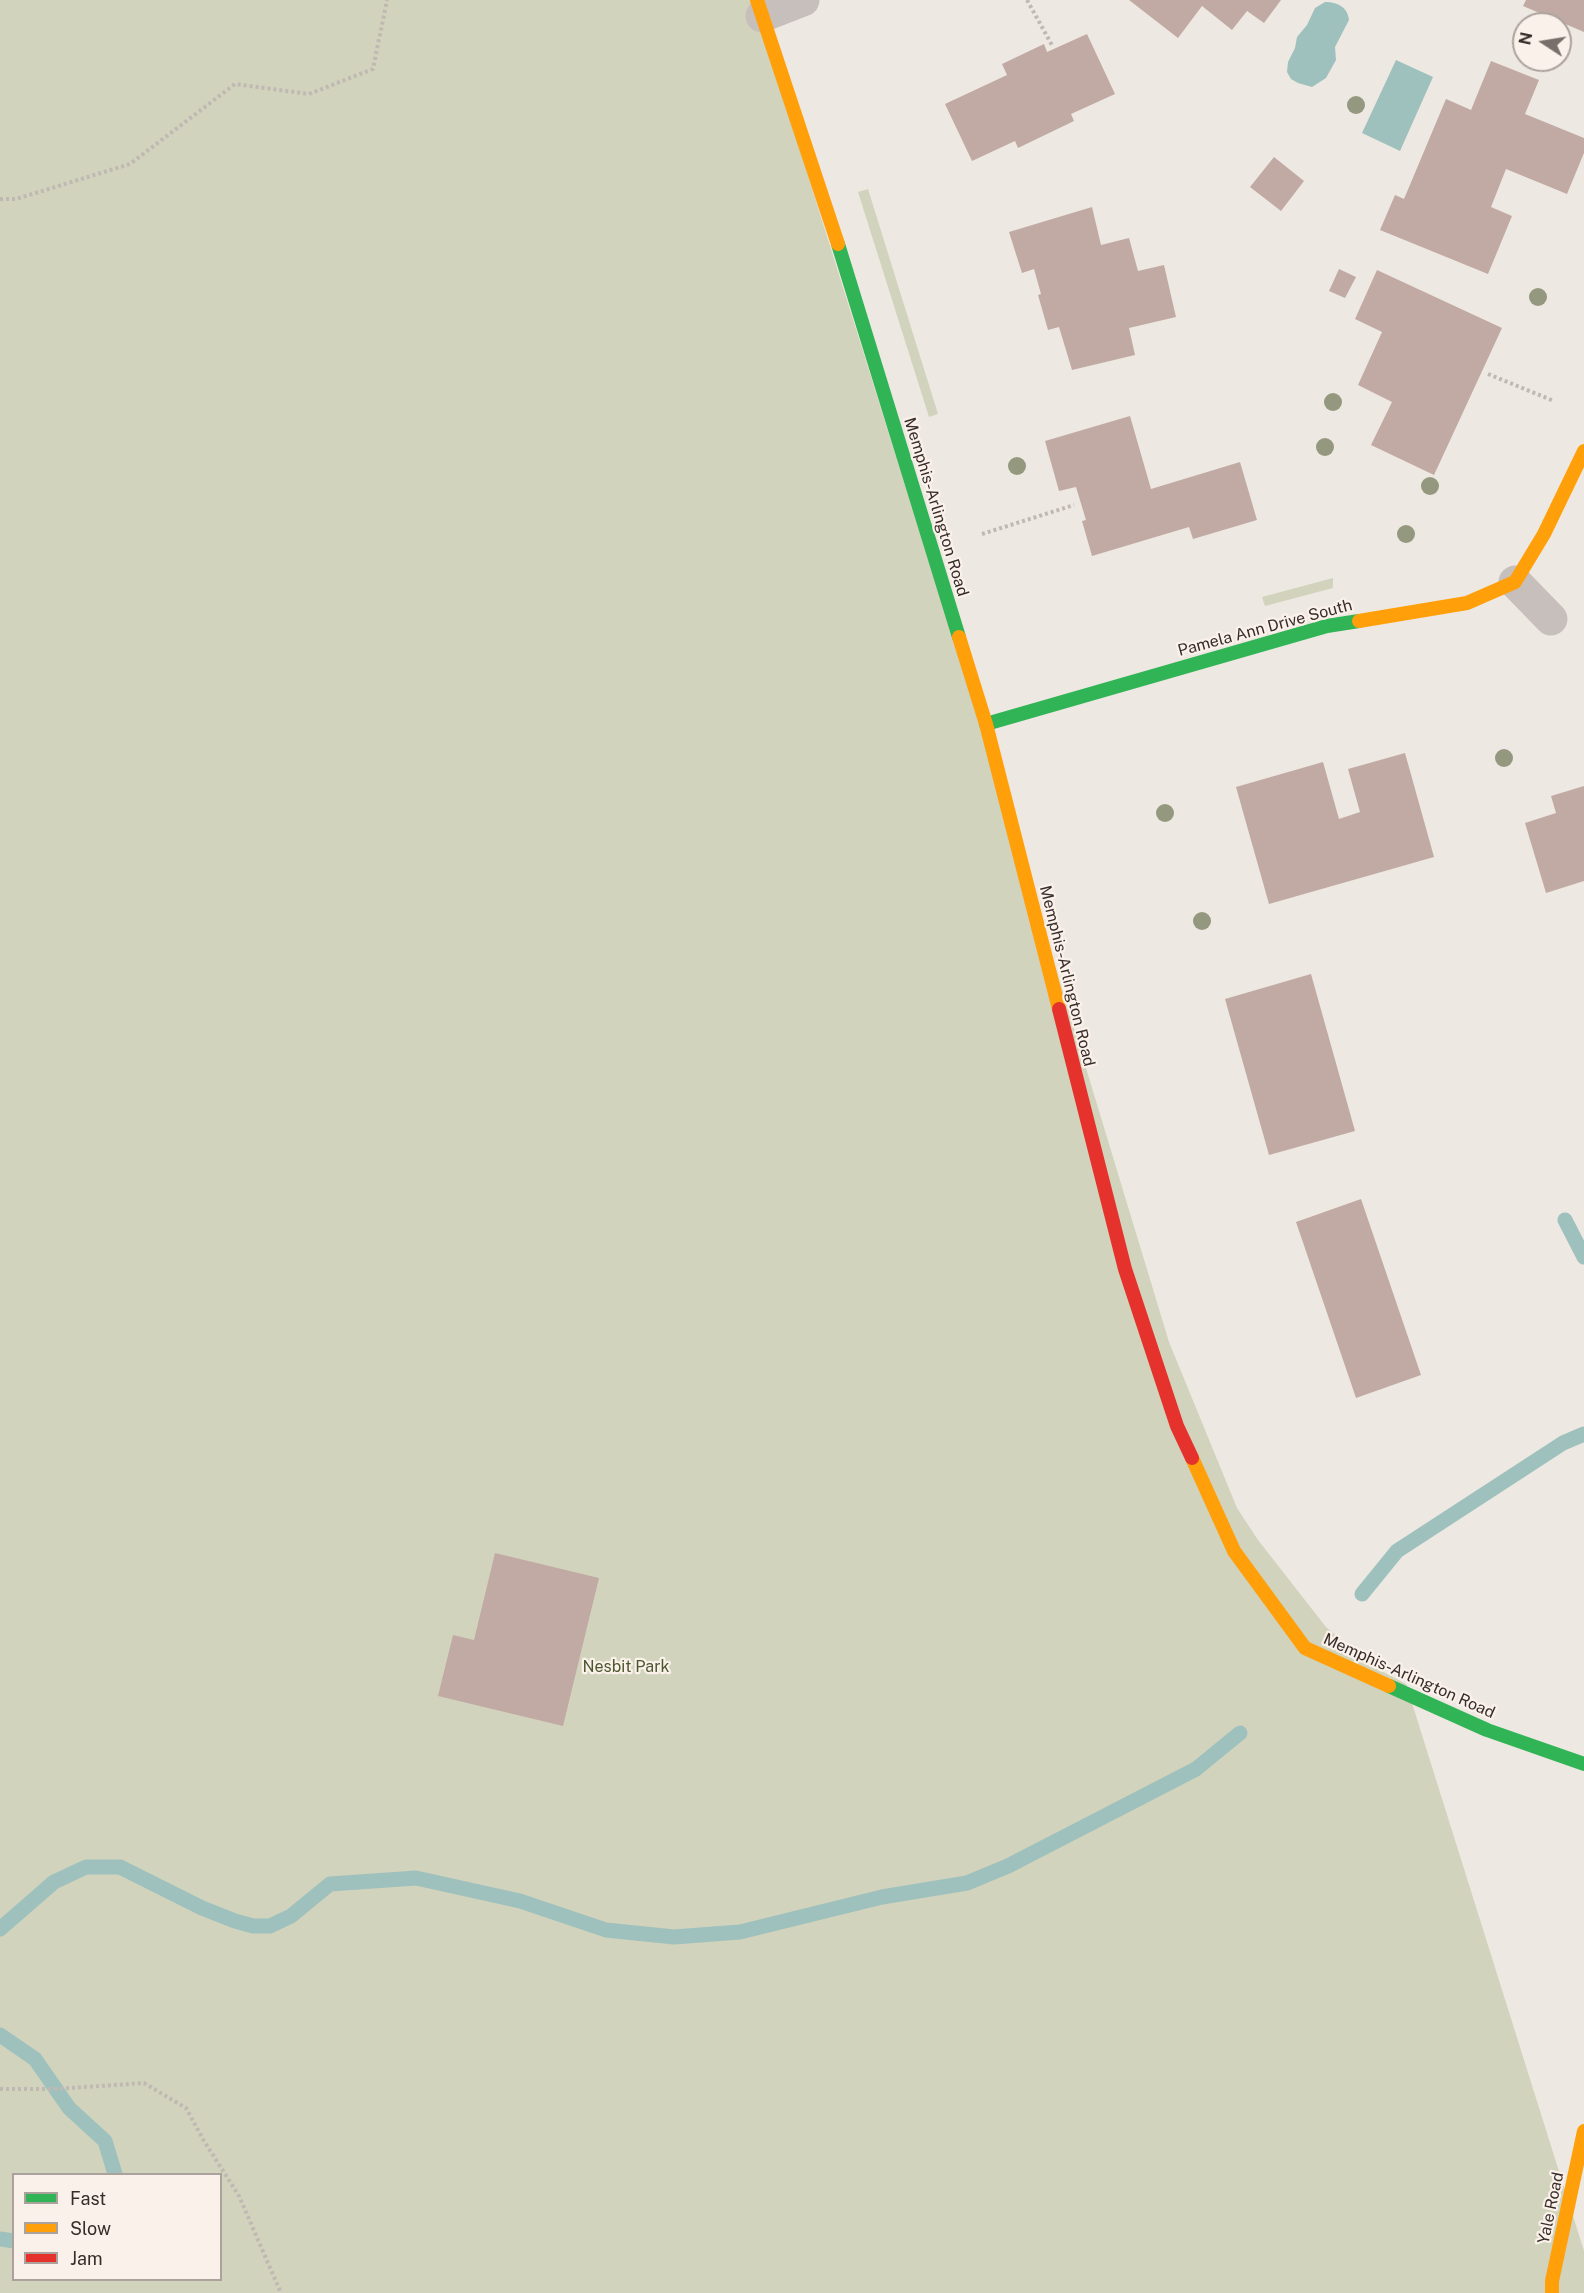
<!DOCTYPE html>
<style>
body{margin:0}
#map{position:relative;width:1584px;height:2293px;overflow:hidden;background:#eee8e2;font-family:"Public Sans",sans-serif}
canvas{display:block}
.legend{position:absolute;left:12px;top:2173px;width:210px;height:108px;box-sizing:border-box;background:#faf1ea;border:2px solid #aca29d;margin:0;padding:8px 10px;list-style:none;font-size:18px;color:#382c29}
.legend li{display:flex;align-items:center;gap:12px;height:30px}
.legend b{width:30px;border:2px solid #aca29d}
.north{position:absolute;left:1512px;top:12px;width:60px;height:60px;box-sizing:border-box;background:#faf1ea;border:2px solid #aca29d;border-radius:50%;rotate:282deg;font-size:16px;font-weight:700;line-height:24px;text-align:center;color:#382c29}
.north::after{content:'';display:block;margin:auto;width:21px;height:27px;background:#786e6a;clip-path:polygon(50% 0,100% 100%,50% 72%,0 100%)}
</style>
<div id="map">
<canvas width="1584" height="2293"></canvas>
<ul class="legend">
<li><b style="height:8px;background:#30b455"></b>Fast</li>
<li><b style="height:8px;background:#ff9f0a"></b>Slow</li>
<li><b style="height:8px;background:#e5322d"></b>Jam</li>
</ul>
<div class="north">N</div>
</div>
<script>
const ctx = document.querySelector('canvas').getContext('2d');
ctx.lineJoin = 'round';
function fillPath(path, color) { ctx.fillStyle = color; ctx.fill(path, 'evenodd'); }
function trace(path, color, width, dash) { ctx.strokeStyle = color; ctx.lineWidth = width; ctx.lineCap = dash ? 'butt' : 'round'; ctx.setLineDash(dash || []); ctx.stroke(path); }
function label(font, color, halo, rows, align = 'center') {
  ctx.font = font + ' "Public Sans",sans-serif'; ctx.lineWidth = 4.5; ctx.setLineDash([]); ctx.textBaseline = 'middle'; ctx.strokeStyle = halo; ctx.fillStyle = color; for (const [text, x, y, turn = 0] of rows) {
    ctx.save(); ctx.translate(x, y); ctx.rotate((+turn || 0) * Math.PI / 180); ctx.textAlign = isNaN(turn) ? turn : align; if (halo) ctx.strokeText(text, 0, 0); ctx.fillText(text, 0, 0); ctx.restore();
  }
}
fillPath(new Path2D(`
 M0,0H753L1043,926L1169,1342L1237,1508L1258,1540L1326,1627L1372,1666L1406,1684L1584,2251V2293H0ZM14,2174H220V2280H14Z
 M868,189L938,414L929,417L858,192Z
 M1333,578V588L1265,606L1262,597Z`), '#d1d3bc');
fillPath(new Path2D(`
 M1325,2C1337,2 1348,7 1349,20L1335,47L1336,60L1326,78L1312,87L1298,83L1291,79L1287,72L1288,62L1295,48L1297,37L1307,25L1315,8Z
 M1396,60L1433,77L1400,151L1362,133Z`), '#9ec1bd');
trace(new Path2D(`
 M1565,1220L1584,1257
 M1362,1594L1397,1551L1563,1443L1584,1434
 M0,1929L54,1882L86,1867H120L202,1908L235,1921L253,1926H270L291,1916L330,1884L416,1878L520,1901L606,1930L674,1937L740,1932L882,1897L967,1883L1008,1866L1196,1769L1240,1733
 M0,2035L35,2059L69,2108L105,2141L115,2174
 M0,2239L14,2241`), '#9ec1bd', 15);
fillPath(new Path2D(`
 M1129,0H1281L1264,23L1247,11L1232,30L1202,6L1178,38Z
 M1526,0H1584V32L1523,6Z
 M1087,34L1115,94L1071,114L1074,121L1018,148L1015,141L972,161L945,104L1007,75L1002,64L1044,44L1047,52Z
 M1491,61L1539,80L1525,114L1584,138V153L1567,194L1506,169L1491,207L1512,216L1488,274L1380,230L1395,195L1404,199L1446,99L1471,110Z
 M1274,157L1304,181L1281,211L1250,187Z
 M1092,207L1101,245L1129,238L1138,271L1164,265L1176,317L1129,328L1135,355L1072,370L1059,327L1048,330L1038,295L1041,294L1034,269L1022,273L1009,232Z
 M1339,269L1356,277L1345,298L1329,291Z
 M1377,270L1502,328L1434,475L1371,445L1392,402L1358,385L1382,332L1355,319Z
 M1130,416L1151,489L1240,462L1257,520L1193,539L1189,527L1092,556L1082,521L1086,520L1076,487L1059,491L1045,441Z
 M1405,753L1434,857L1269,904L1236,787L1323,762L1339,819L1360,812L1348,769Z
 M1584,786V881L1546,893L1525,823L1556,813L1551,796Z
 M1311,974L1355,1131L1269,1155L1225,999Z
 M1361,1199L1421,1375L1356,1398L1296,1222Z
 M495,1553L599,1578L563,1726L438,1696L453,1635L474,1640Z`), '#c1aaa4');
trace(new Path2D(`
 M1027,0L1053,47
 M0,199H16L130,164L235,84L309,94L373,69L387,0
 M1488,374L1554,401
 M982,534L1074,505
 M0,2089H55L144,2083L186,2108L204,2141L239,2196L281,2293`), '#c0b8b3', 4, [3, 3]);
trace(new Path2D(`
 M762,16L803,0
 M1515,582L1551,619`), '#c7bfbb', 33);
trace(new Path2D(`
 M838,244L959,637
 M986,724L1327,626L1359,621
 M1389,1686L1487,1730L1584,1764`), '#30b455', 14);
trace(new Path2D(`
 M757,0L838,244
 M1359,621L1467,603L1515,582L1544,534L1584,451
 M959,637L986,724L1059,1009
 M1192,1458L1234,1551L1305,1648L1389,1686
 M1552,2293V2281L1584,2131`), '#ff9f0a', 14);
trace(new Path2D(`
 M1059,1009L1125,1269L1177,1426L1192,1458`), '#e5322d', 14);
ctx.fillStyle = '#94987e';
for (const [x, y] of [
 [1356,105],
 [1538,297],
 [1333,402],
 [1325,447],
 [1017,466],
 [1430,486],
 [1406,534],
 [1504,758],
 [1165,813],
 [1202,921]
]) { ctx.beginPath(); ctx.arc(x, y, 9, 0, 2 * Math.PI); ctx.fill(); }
label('16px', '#382c29', '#faf1ea', [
 ["Memphis-Arlington Road",936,507,73],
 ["Pamela Ann Drive South",1265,628,-15],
 ["Memphis-Arlington Road",1067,976,76],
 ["Memphis-Arlington Road",1409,1676,24],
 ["Yale Road",1551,2208,-78]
]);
label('16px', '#4b572d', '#faf1ea', [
 ["Nesbit Park",626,1667]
]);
</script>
